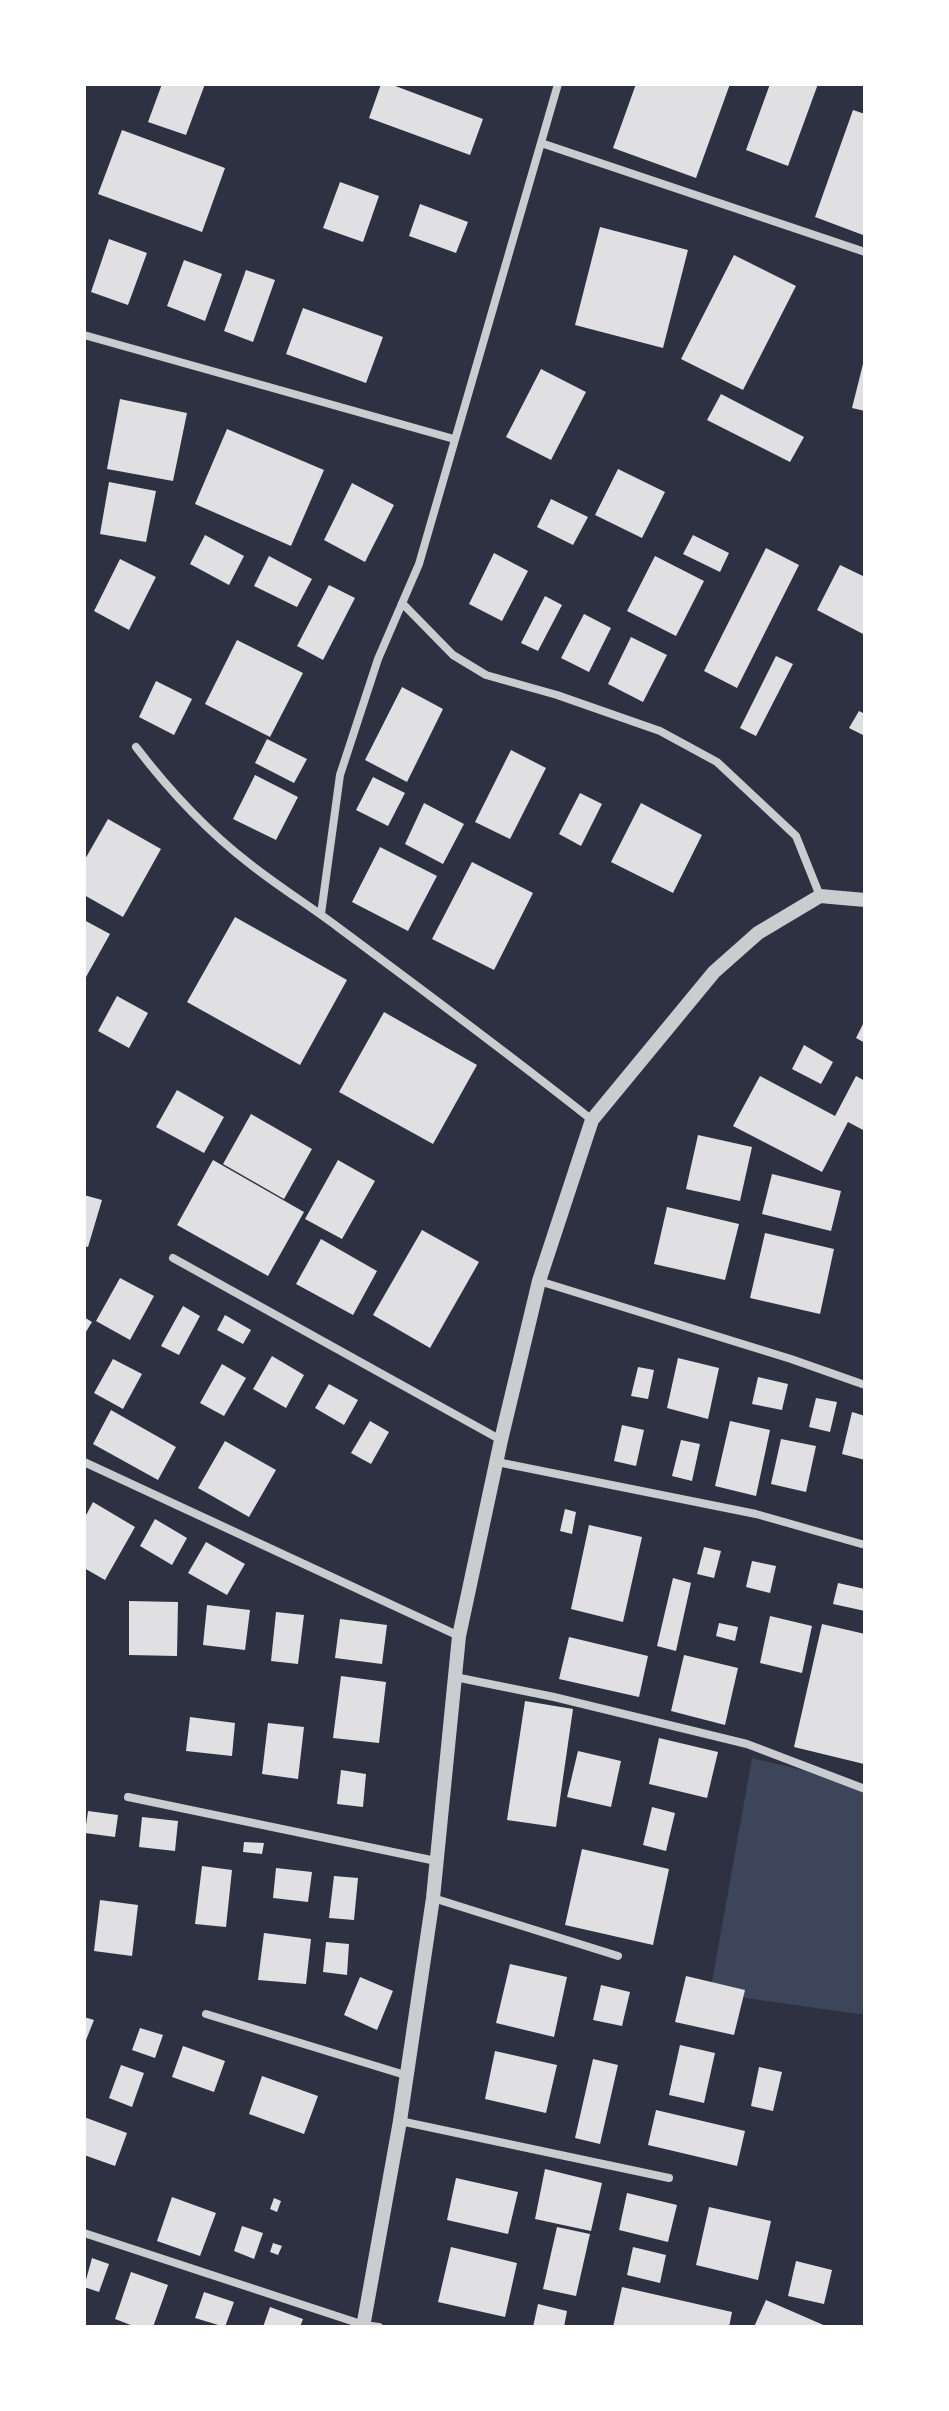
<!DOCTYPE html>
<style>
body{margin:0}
#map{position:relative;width:949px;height:2411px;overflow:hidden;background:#2d3142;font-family:"Source Sans 3",sans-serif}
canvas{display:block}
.frame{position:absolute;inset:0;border:86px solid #fff;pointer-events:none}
</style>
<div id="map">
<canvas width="949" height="2411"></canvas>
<div class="frame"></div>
</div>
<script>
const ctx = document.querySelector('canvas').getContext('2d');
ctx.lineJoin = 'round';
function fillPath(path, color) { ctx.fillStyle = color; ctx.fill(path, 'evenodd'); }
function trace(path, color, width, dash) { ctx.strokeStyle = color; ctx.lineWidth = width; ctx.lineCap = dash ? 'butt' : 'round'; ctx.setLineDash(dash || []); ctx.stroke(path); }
fillPath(new Path2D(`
 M752,1758L865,1785V2015L710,1993Z`), '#3c4559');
fillPath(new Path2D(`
 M162,84H205L186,135L148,122Z
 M381,84H390L483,119L470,155L369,118Z
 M636,84H730L696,178L613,148Z
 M770,84H818L788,166L746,150Z
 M853,110L865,114L863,235L815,217Z
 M122,130L225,168L202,232L98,194Z
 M340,182L379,196L363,242L323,228Z
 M420,204L468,222L456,253L409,236Z
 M600,227L688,250L663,348L575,325Z
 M109,239L147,253L128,305L91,292Z
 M734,255L796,286L743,390L681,359Z
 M184,260L222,274L205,321L167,306Z
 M246,270L275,280L253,342L224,331Z
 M303,308L383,337L366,383L286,354Z
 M864,360H865V411L852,408Z
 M541,369L586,392L551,460L506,437Z
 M721,394L804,437L790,462L707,420Z
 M120,399L187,413L173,481L107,469Z
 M227,429L324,470L291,546L195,504Z
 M618,469L665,492L642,538L595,515Z
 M109,482L156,491L146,542L100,534Z
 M352,483L394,505L365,562L324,540Z
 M551,499L588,517L573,545L537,527Z
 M205,535L244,556L229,585L190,564Z
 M693,535L729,553L720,572L683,554Z
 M766,548L799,565L737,688L704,671Z
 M494,553L528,571L502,621L469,604Z
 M269,556L312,579L297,607L254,586Z
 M655,556L704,581L676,636L627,611Z
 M120,559L156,577L129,630L94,611Z
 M840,565L865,577V635L817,610Z
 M329,585L355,598L323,660L297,646Z
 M545,596L562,605L538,651L521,643Z
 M584,614L611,628L589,672L561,658Z
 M631,637L667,655L643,702L608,684Z
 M237,640L303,673L270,737L205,704Z
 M776,656L793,664L756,736L740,728Z
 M156,681L192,699L174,735L139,717Z
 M402,687L443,709L407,782L365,760Z
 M859,711L865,714V736L849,728Z
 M267,739L307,759L294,783L255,763Z
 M511,750L546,768L510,839L475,822Z
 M255,775L298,797L276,840L233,819Z
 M373,777L405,793L388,826L356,810Z
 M580,793L602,804L581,846L559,834Z
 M424,803L464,824L443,864L405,844Z
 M641,803L702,835L673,893L611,862Z
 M108,819L161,849L123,917L84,895V861Z
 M380,847L437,876L408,931L352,902Z
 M472,862L533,893L494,970L432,939Z
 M235,917L347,980L300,1065L187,1002Z
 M84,920L110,934L86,977L84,976Z
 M117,996L148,1013L129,1048L98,1031Z
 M384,1012L477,1065L433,1144L339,1092Z
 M865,1020V1043L856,1038Z
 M804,1045L833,1062L821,1084L792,1069Z
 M760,1076L835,1116L856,1076L865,1081V1131L848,1122L822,1172L733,1126Z
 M177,1090L224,1117L204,1153L156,1127Z
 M251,1114L312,1149L284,1199L223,1164Z
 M698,1135L752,1147L740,1201L686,1189Z
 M213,1160L304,1212L268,1276L177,1225Z
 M338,1160L375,1181L342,1239L305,1219Z
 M772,1174L841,1191L831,1231L762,1214Z
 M84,1195L102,1200L88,1247L84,1246Z
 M667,1207L739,1224L725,1280L654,1264Z
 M422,1230L479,1262L430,1348L373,1315Z
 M765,1233L834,1249L820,1314L750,1298Z
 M321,1239L377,1271L353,1315L296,1284Z
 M120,1278L154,1296L130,1340L96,1321Z
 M183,1306L200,1316L179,1355L161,1346Z
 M225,1315L251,1330L243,1344L217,1330Z
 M84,1317L92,1322L84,1335Z
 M272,1356L304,1375L286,1408L253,1389Z
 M678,1358L719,1368L708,1419L667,1408Z
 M113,1359L142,1374L123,1409L94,1393Z
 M222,1364L246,1378L224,1416L200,1403Z
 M638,1367L654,1370L648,1399L631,1396Z
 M758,1377L788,1384L782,1410L752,1404Z
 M329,1384L358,1400L344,1425L315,1408Z
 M816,1398L837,1402L830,1432L809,1427Z
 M111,1410L176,1447L158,1480L93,1444Z
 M852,1412L865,1416V1460L842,1454Z
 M370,1421L389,1432L371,1464L351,1453Z
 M730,1421L770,1430L756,1496L715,1486Z
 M622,1425L644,1430L636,1466L614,1461Z
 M781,1439L816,1446L806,1492L771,1484Z
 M681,1440L700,1444L692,1481L672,1476Z
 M225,1441L276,1470L249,1517L198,1488Z
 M93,1502L135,1527L105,1580L84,1568V1519Z
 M565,1509L576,1512L572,1534L560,1531Z
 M155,1519L187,1538L172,1565L140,1546Z
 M589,1525L642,1537L623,1622L571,1609Z
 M206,1542L245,1564L227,1595L188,1573Z
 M704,1547L721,1551L714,1578L697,1574Z
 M752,1561L776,1566L770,1593L746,1587Z
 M673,1578L691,1583L676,1651L657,1646Z
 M838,1583L865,1589V1611L833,1604Z
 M129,1601L178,1602L177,1656L129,1655Z
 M207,1605L250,1610L245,1650L203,1645Z
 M276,1612L304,1615L298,1664L271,1661Z
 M770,1616L812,1626L802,1673L760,1663Z
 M340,1619L387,1625L382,1664L335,1658Z
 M719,1623L738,1627L735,1641L716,1636Z
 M822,1624L865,1634L864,1764L794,1747Z
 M569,1637L648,1656L639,1697L559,1679Z
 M684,1655L738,1668L725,1725L671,1711Z
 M341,1676L386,1682L379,1743L333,1738Z
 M525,1701L573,1709L556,1827L507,1820Z
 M190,1717L235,1723L232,1756L186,1751Z
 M268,1723L304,1727L298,1779L262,1774Z
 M659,1738L718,1752L707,1798L649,1784Z
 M578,1751L621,1761L611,1807L567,1797Z
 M341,1770L366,1774L363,1807L337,1804Z
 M652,1807L675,1813L666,1851L643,1845Z
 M88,1811L118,1815L115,1837L85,1833Z
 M142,1817L178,1821L175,1851L139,1847Z
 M244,1842L264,1843L262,1854L243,1852Z
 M582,1849L669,1869L653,1945L565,1925Z
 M202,1866L232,1870L226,1927L195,1924Z
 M276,1868L312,1872L308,1902L273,1898Z
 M334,1876L358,1878L354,1920L329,1918Z
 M100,1900L138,1905L132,1956L94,1951Z
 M264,1933L311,1939L306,1984L258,1980Z
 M326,1942L349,1944L347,1975L323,1972Z
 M510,1964L567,1977L554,2037L496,2023Z
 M686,1976L745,1990L734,2035L675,2022Z
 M360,1977L393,1991L377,2030L344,2015Z
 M601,1985L630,1992L622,2026L593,2020Z
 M84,2017L94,2020L84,2045Z
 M140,2028L163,2035L155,2058L132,2050Z
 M680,2045L715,2053L704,2103L669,2095Z
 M183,2046L225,2061L214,2092L172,2077Z
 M495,2051L557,2065L546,2113L485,2099Z
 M593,2059L618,2065L600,2144L575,2138Z
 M121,2065L144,2073L132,2107L109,2098Z
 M759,2067L782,2072L773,2111L751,2106Z
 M262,2076L318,2096L304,2134L249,2114Z
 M656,2110L745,2131L737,2166L648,2145Z
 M84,2117L127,2133L115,2166L84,2155Z
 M545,2169L602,2183L591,2231L535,2219Z
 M456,2178L518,2192L508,2234L447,2220Z
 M627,2193L677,2205L668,2242L619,2230Z
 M172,2197L216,2213L200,2256L157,2241Z
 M274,2198L281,2201L277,2212L270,2209Z
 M709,2207L771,2221L758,2280L696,2265Z
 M242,2226L263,2233L254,2259L234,2251Z
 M557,2227L590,2234L576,2296L543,2289Z
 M273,2243L282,2246L278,2255L270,2252Z
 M451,2247L517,2263L505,2317L438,2302Z
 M633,2247L666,2255L660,2283L627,2275Z
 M92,2258L109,2264L99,2292L84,2287Z
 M796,2261L832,2270L824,2304L788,2296Z
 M131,2272L168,2285L153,2327H136L115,2319Z
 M622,2287L732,2312L729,2327H613Z
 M204,2292L234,2302L225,2327L195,2318Z
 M766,2300L828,2327H754Z
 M538,2304L567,2311L564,2327H533Z
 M270,2307L303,2319L300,2327H263Z`), '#e0e0e3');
trace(new Path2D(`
 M541,143L865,252
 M84,335L454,439
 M402,603L453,655L486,675L557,695L660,731L717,762L796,836L820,896
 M136,747C169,790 207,831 250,864C279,887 310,906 339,928C424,991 509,1054 592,1120
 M321,914L340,775L378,659L419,564L558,84
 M173,1258L501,1440
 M539,1281L791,1359L865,1385
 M84,1462L459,1636
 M497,1462L756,1514L865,1545
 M455,1677L554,1697L747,1744L865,1789
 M128,1797L436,1861
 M433,1898L618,1956
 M206,2014L405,2075
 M400,2121L669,2178
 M84,2233L364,2325L379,2327`), '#caccd0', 8);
trace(new Path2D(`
 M363,2327L400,2121L433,1898L459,1636L501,1440L539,1281L592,1120L714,972L758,933L820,896L865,900`), '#caccd0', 14);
</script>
